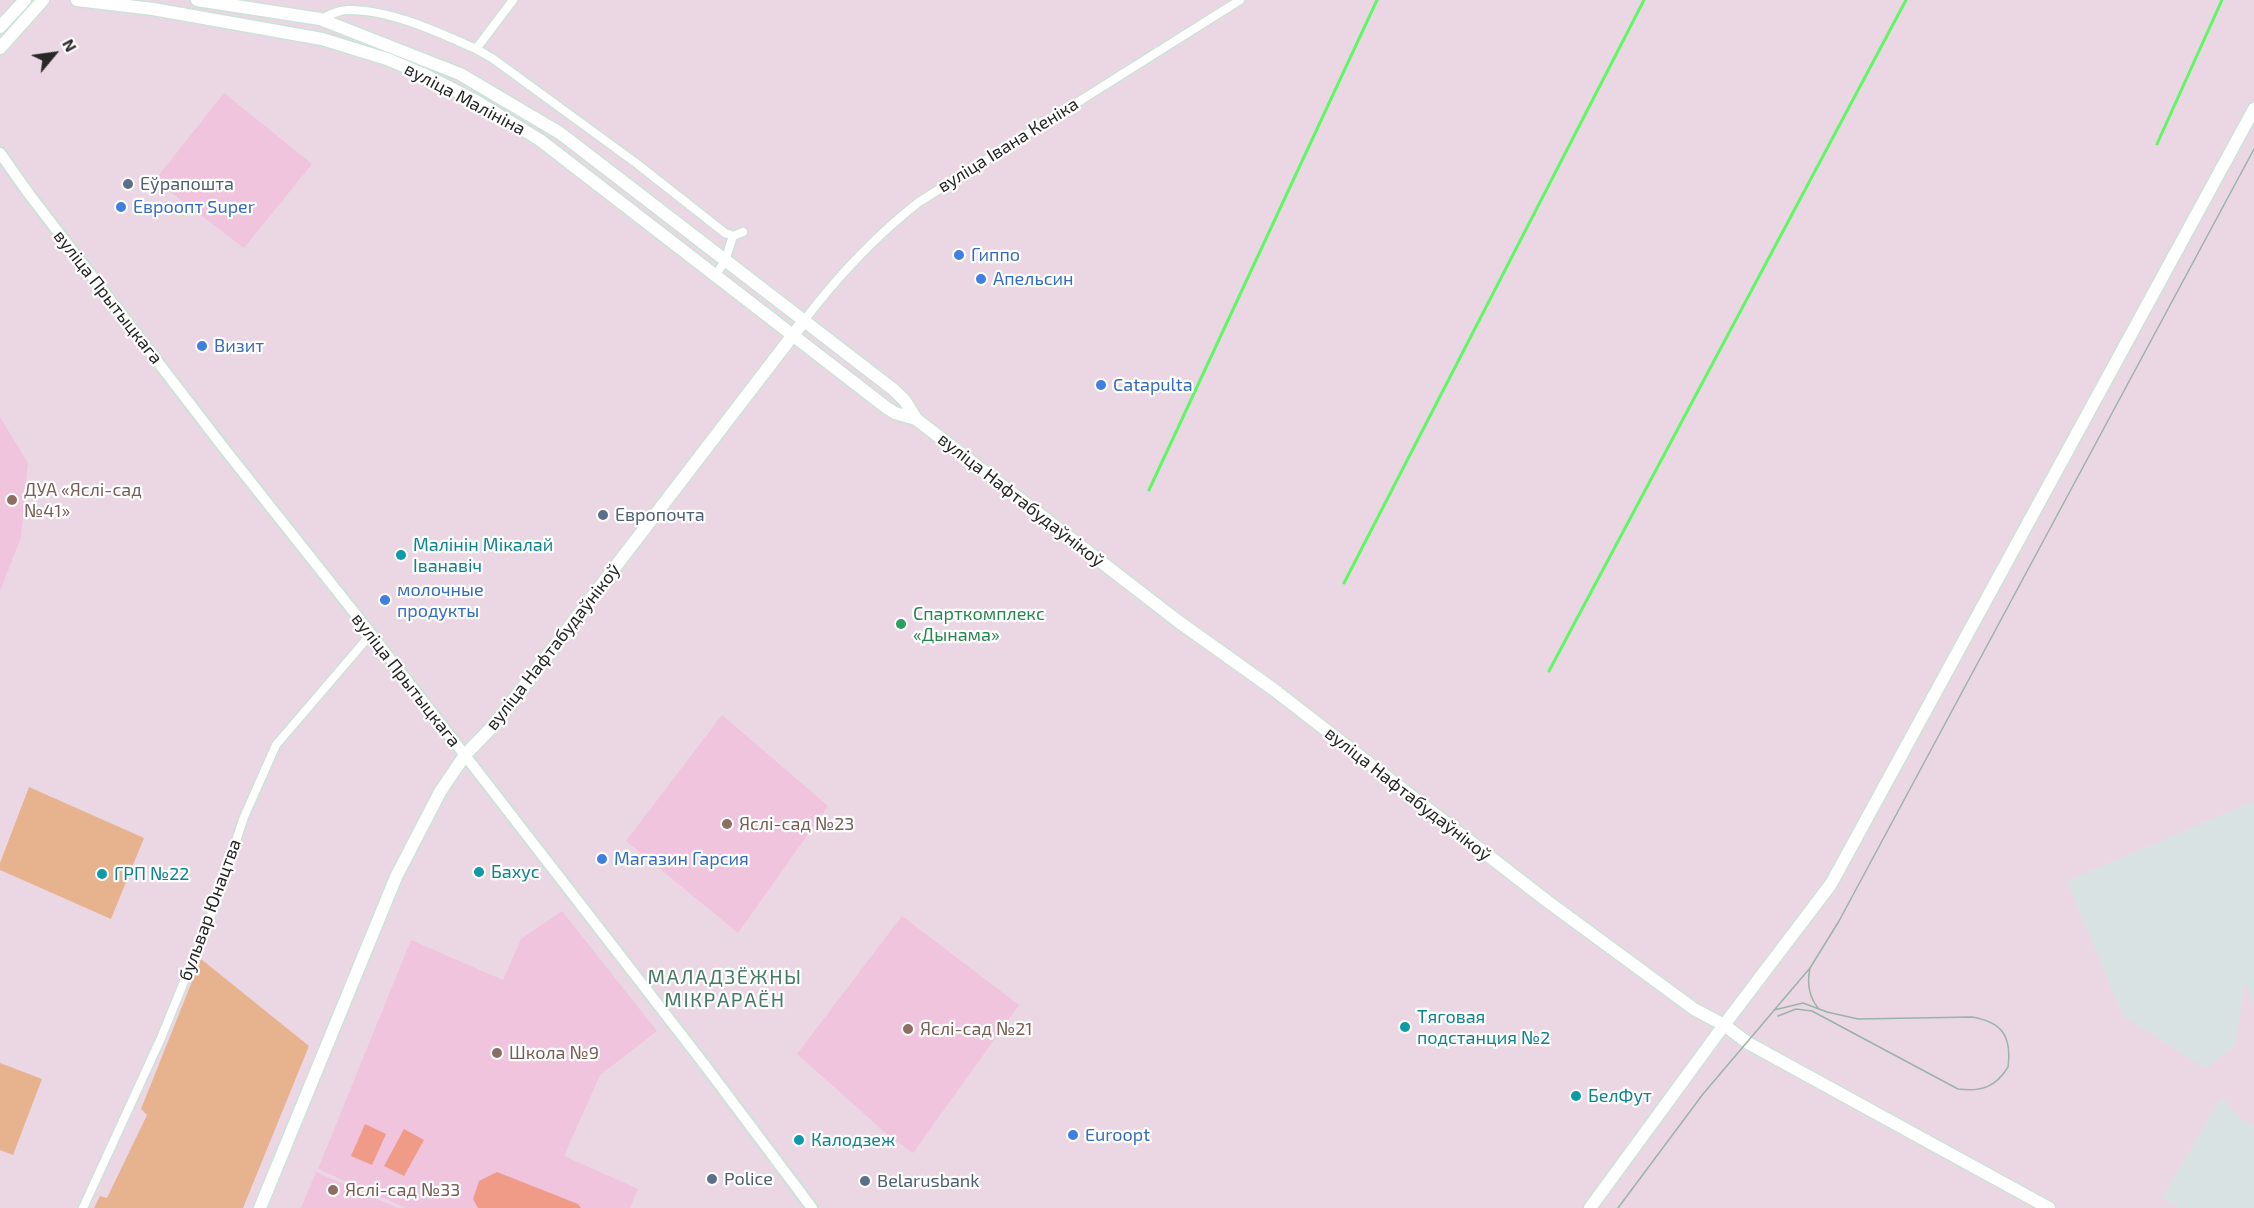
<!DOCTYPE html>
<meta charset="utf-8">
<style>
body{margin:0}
#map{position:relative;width:2254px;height:1208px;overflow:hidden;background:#ebd7e4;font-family:"Exo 2",sans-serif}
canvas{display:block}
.north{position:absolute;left:24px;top:24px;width:60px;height:60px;-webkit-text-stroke:4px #fff;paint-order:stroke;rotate:61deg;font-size:16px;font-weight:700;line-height:24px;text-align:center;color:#272727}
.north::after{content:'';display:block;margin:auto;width:21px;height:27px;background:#272727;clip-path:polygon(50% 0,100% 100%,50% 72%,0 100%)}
</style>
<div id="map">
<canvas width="2254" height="1208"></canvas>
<div class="north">N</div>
</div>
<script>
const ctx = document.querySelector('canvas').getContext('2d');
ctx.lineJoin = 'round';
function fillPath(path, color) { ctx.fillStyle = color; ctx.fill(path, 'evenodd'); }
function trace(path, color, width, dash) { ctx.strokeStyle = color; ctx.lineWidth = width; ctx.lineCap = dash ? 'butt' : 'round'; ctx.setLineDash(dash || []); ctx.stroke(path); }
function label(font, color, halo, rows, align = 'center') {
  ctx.font = font + ' "Exo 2",sans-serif'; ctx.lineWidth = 4.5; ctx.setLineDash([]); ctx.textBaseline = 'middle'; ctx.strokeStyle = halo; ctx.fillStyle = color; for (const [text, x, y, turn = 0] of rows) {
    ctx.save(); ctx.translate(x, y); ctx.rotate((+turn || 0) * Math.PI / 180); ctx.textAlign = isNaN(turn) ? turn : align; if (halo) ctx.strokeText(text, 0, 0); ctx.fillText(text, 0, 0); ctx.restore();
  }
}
fillPath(new Path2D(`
 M2254,801V1004L2245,982L2235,1046L2205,1068L2123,1016L2067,881Z
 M2221,1097L2240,1118L2254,1126V1208H2179L2162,1198Z`), '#d8e2e2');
fillPath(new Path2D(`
 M224,93L312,164L244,248L155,180Z
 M0,417L28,463L21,537L0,591Z
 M722,715L828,806L738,933L626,841Z
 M562,911L657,1031L600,1075L564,1156L638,1189L630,1208H406L318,1169L411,940L503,980L521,939Z
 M902,916L1019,1005L913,1153L888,1135L797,1054Z
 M316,1172L398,1208H301Z`), '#efc4dc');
fillPath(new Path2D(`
 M29,787L144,838L111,919L0,870V863Z
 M201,959L309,1046L243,1208H94L100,1196L107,1198L147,1115L141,1109Z
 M0,1063L42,1079L13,1155L0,1150Z`), '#e7b38e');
fillPath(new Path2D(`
 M365,1124L386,1134L372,1165L351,1156Z
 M404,1129L424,1140L404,1176L384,1166Z
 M497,1172L578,1204L581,1208H478L473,1199L479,1181Z`), '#f09b88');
trace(new Path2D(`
 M2157,144L2222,0
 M1149,490L1377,0
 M1344,583L1644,0
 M1549,671L1906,0`), '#5ff763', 3);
const minor = new Path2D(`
 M320,19C328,16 338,10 347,10C389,9 438,32 476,49L513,0
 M476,49L492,58L636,163L725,233L733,236L743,232
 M715,276L725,261L733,236
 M803,322C837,277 874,237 919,202L1240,0
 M83,1208L161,1038L210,918L244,817L276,745L371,634`);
const tertiary = new Path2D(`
 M0,153L29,194L223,447L361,621L704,1064L812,1208`);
const secondary = new Path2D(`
 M77,0L153,9L322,39L387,59L425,75L476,101L540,140L887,408L895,413L916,419
 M197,0L320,19L460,74L560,133L894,390L905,401L916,419L1179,622L1273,689L1547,901L1694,1009L1724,1025L1748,1043L2049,1208
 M0,27L25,0
 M0,48L43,0
 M260,1208L396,877L440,792L465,755L494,725L803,322
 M1590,1208L1724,1025L1831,884L2254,109`);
trace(minor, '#cce2d8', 11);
trace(tertiary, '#cce2d8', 14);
trace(secondary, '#cce2d8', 15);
trace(minor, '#fff', 8);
trace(tertiary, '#fff', 10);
trace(secondary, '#fff', 12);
trace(new Path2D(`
 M1810,968C1807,982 1809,997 1818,1008
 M1774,1010L1803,1003L1827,1012L1858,1019L1972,1017C2002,1022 2012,1036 2008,1067C1996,1087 1981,1092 1958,1089L1812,1011L1796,1009L1778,1016
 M1618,1208L1703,1094L1810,968L1839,921L2254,149`), '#99b3a9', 1.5);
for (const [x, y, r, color] of [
 [128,184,6,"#5c6f8a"],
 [121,207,6,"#3f7fe0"],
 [959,255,6,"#3f7fe0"],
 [981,279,6,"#3f7fe0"],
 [202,346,6,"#3f7fe0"],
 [1101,385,6,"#3f7fe0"],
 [12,500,6,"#8d6e63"],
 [603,515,6,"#5c6f8a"],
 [401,555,6,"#0f9aa8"],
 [385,600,6,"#3f7fe0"],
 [901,624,6,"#2e9e5b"],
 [727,824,6,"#8d6e63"],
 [602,859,6,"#3f7fe0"],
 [479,872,6,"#0f9aa8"],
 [102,874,6,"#0f9aa8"],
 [1405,1027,6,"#0f9aa8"],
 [908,1029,6,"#8d6e63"],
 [497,1053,6,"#8d6e63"],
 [1576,1096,6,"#0f9aa8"],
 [1073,1135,6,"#3f7fe0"],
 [799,1140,6,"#0f9aa8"],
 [712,1179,6,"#5c6f8a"],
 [865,1181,6,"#5c6f8a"],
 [333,1190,6,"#8d6e63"]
]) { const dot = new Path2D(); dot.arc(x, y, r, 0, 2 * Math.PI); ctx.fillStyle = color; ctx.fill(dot); trace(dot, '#fff', 2); }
label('18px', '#272727', '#fff', [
 ["вуліца Малініна",465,99,28],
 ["вуліца Івана Кеніка",1008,145,-32],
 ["вуліца Прытыцкага",108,297,52],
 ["вуліца Нафтабудаўнікоў",1021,500,38],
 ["вуліца Нафтабудаўнікоў",553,647,-52],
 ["вуліца Прытыцкага",406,680,52],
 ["вуліца Нафтабудаўнікоў",1408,794,38],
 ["бульвар Юнацтва",210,910,-70]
]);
label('18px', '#4e5e75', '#fff', [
 ["Еўрапошта",140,184],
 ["Европочта",615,515],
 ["Police",724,1179],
 ["Belarusbank",877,1181]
], 'left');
label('18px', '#366cbe', '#fff', [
 ["Евроопт Super",133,207],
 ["Гиппо",971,255],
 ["Апельсин",993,279],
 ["Визит",214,346],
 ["Catapulta",1113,385],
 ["молочные",397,590],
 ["продукты",397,611],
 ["Магазин Гарсия",614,859],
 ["Euroopt",1085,1135]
], 'left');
label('18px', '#785e54', '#fff', [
 ["ДУА «Яслі-сад",24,490],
 ["№41»",24,511],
 ["Яслі-сад №23",739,824],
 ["Яслі-сад №21",920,1029],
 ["Школа №9",509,1053],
 ["Яслі-сад №33",345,1190]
], 'left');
label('18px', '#0d838f', '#fff', [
 ["Малінін Мікалай",413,545],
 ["Іванавіч",413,566],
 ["Бахус",491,872],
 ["ГРП №22",114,874],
 ["Тяговая",1417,1017],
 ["подстанция №2",1417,1038],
 ["БелФут",1588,1096],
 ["Калодзеж",811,1140]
], 'left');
label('18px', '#27864d', '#fff', [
 ["Спарткомплекс",913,614],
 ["«Дынама»",913,635]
], 'left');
ctx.letterSpacing = '1.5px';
label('20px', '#457a64', '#fff', [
 ["МАЛАДЗЁЖНЫ",725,977],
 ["МІКРАРАЁН",725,1000]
]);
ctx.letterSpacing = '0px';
</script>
